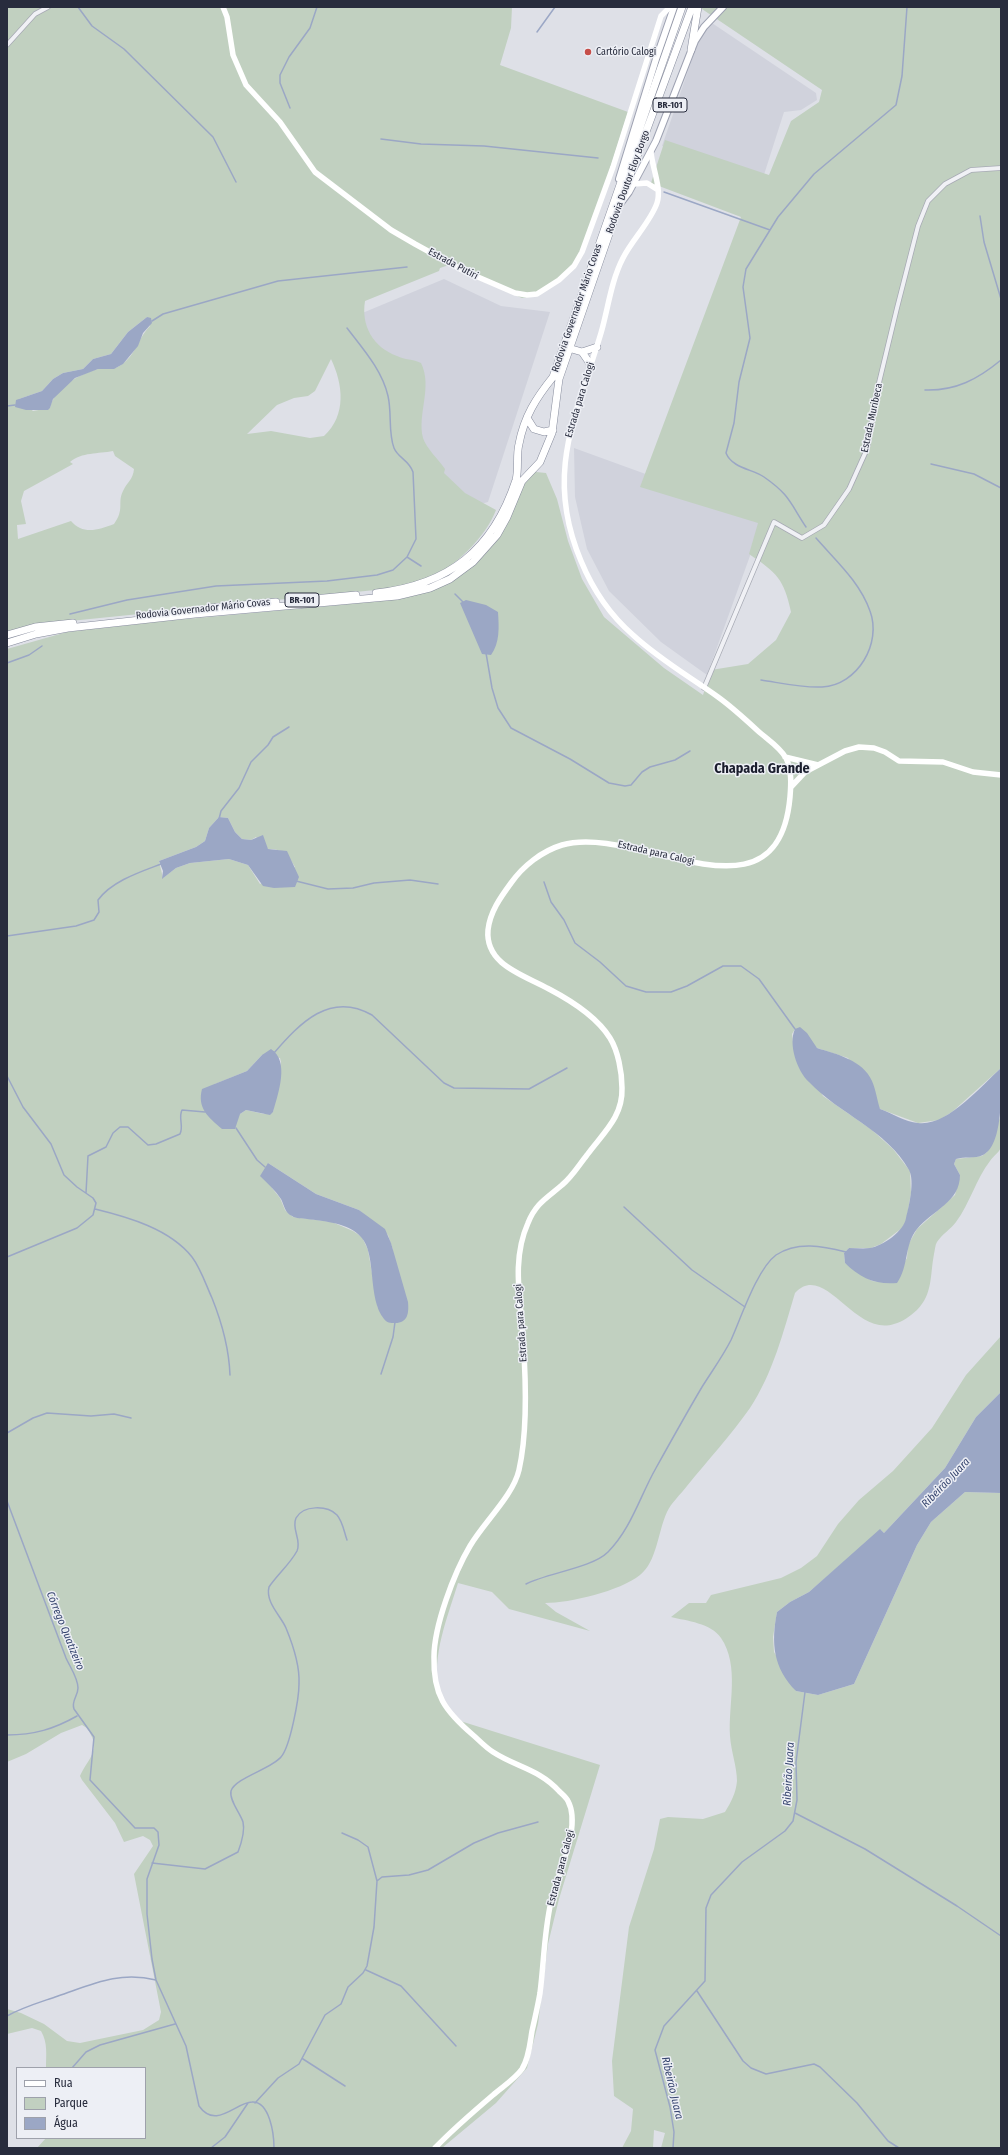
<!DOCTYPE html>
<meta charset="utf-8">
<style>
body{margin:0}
#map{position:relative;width:1008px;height:2155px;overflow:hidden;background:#dee0e7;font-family:"Fira Sans Condensed",sans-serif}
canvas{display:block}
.frame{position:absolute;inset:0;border:8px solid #282c3d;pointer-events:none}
.legend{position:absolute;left:16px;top:2067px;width:130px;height:72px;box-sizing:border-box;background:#edeff5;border:1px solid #9ea1ab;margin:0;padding:5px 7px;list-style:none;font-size:12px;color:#282c3d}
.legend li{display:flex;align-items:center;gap:8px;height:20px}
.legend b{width:20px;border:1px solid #9ea1ab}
</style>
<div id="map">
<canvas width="1008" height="2155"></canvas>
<div class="frame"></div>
<ul class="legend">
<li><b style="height:5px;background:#fff"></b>Rua</li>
<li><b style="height:11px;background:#c1d0c0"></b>Parque</li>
<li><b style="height:11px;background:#9ba7c5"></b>Água</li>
</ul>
</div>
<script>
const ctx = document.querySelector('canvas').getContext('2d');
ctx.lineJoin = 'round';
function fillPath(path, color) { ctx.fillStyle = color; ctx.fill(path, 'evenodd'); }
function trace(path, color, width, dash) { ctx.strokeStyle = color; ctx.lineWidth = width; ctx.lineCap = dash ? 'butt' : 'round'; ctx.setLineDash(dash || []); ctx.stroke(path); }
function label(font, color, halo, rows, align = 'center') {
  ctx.font = font + ' "Fira Sans Condensed",sans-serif'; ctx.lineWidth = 3; ctx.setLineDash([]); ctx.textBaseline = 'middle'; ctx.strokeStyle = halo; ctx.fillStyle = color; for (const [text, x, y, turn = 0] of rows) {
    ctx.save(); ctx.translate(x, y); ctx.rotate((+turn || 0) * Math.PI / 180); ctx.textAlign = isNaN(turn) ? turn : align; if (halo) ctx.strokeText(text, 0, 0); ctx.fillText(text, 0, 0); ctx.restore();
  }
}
fillPath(new Path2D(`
 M706,19L816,93L817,100L801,110L784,112L762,181L662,146Z
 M444,279L501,306L550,312L488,502L427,518L348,319Z
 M574,448L764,517L707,675L661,642L609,591L587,549L575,497Z`), '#d0d2dc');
fillPath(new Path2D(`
 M7,7H512L511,28L500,65L628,112L584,251L567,274L538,296L522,298L472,277L449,265L440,268L439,271L365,301C361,326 373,347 397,356C405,360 413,359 421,363C433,387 417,414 423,438C426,448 439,460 445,469L444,473L465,493L496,510C486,537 454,568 428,579C415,585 399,586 385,589L31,625L7,632ZM147,317L150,326C138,338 136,355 121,365C113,371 107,367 98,369C79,374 54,388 50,408L33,411L19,399L42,391L53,379L63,373L83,369L93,359L111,354L128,332ZM331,359C343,384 347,415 324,436L310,438L271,431L247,434L277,405L294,398L308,396L315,391ZM113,451L115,456L134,469C133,480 127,482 123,491C117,503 125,509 114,524C98,530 83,535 71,521L18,539L17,525L26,524L21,501L24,491L73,464L70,462C82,452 98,454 113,451Z
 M699,7H1001V1068L952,1112L939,1120L918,1123L880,1109L848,1058L817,1048L795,1029L792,1034L793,1042L823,1096L872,1130L893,1149L910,1171L911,1193L906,1222L902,1228L881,1244L871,1248H849L844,1253L845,1263L872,1281L891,1283L907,1258L908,1245L917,1229L955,1195L960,1175L954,1164L956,1159L982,1156L987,1152L1001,1115V1147C999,1153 994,1155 990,1161C976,1179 970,1203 956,1222C951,1229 942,1234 937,1242C935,1245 935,1250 934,1254C930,1275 933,1294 917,1310C910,1316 903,1322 894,1324C854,1337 825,1261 795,1293C783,1333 773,1373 750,1408C731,1435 708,1460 687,1486C681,1494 671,1503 667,1512C658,1531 657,1562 640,1575C620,1591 570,1603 545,1603L556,1612L590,1631L509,1609L492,1592L458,1583C448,1616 431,1656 439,1692C442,1701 450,1711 454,1719L600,1765L559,1899L548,1944L538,2024L527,2068L496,2103L442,2148H37L46,2138H145V2068H46C46,2055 48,2043 41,2031L32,2028L7,2034V2009L21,2013L44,2024L67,2041L80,2043L143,2030L159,2020L161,2012L134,1874L153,1846L150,1840L143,1836L124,1842L115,1823L82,1780L80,1776C86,1762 99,1752 92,1737C89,1731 88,1728 82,1725L61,1733L26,1754L7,1762V649L67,632L165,621L382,601C421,596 452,580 480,553C484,548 491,543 495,538C507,521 519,490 526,471L546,473L557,499L568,541L582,579L604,617L664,668L703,695L711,670L748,664L776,640L791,612C784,579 777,573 749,554L758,523L640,487L741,217L651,183L665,140L769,175L791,121L819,102L822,90ZM219,817L228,818L235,832L242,839L251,840L256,837L268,849C283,849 288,854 295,867L260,884L248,865L229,859L190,863L176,868L163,878L159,861L196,847L205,841L209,828ZM262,1055L280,1058L281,1062L273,1112L264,1114L246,1110L240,1114L215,1084L247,1071ZM268,1163L316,1194L359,1210L388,1235L393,1250L378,1308L368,1250L362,1237L353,1231L332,1222L293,1217L285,1210L280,1198L272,1188Z
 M1001,1336V1392L976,1417L945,1468L884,1533L881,1530L809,1592L790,1602L777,1612L773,1637L774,1652L796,1691L818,1695L854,1684L917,1545L931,1522L965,1492L1001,1493V2148H661L665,2133L654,2130L653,2148H622L631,2131L633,2109L614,2096L612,2061L629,1927L654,1849L660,1819L668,1817L703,1819L725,1812C731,1802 736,1793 737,1781C737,1767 731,1751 730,1736C728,1704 740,1666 721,1638C711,1623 687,1621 671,1617L689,1603H706L711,1595L781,1578L801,1568L817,1556L838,1524L859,1500L893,1471L932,1428L966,1375Z`), '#c1d0c0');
fillPath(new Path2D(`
 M147,317L151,318L152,323L143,333L138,346L123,364L114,369H98L75,378L53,399L50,408L48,410H26L15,407L16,400L42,391L53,379L63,373L83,369L93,359L111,354L128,332Z
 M466,600L486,605L498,612C499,627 500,643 491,655L482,654L460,603Z
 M219,817L228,818L235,832L242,839L251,840L263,835L268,849L287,851L299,877L295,887L274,888L263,886L248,865L229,859L190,863L176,868L162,879L163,871L159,861L196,847L205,841L209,828Z
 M800,1027L807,1033L817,1048C836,1054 863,1060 872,1081C876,1090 877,1100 880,1109C892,1113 905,1122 918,1123C947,1127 981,1086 1001,1068C1001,1088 1004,1145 983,1155C975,1159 964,1156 956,1159L954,1164L960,1175C960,1202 933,1210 917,1229C904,1245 909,1266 897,1283C876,1285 860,1278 845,1263L844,1253L849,1248C856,1248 863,1249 870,1248C883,1246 904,1231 906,1218C909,1206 915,1181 909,1170C887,1130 839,1114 809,1082C797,1071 788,1044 795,1029Z
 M271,1049C290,1061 278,1094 273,1112L270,1115L246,1110L240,1114L235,1129H222C208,1117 197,1108 202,1089L247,1071L262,1055Z
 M268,1163L316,1194L359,1210L385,1229L391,1243L408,1302C409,1313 408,1323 395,1323C390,1323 387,1323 384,1319C367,1298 377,1254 361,1237C349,1223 324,1221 307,1219C302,1218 296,1219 292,1216C285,1213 284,1205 281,1199C275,1190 267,1183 260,1176Z
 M1001,1392V1493L965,1492L931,1522L917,1545L854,1684L818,1695L796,1691C773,1668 771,1643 777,1612L790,1602L809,1592L880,1529L884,1533L945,1468L976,1417Z`), '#9ba7c5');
trace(new Path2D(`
 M78,7L92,26L124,49L213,137L236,182
 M537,32L555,7
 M290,108L280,83V75L289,57L310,28L317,7
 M381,139L421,144L484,146L598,158
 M664,192L770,230
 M980,216L984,242L1001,299
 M152,321L163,314L278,281L407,267
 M925,390C956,391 978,379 1001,360
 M7,406L15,405
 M931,464L974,474L1001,488
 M806,527C790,503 790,495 764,477C752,469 732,468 726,453L734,423L739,382L750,338L743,287L746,269L778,217L814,174L896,105L902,76L907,7
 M407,557L421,566
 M455,594L463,602
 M70,614L127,600L216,586L327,581L377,575L393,570L407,557L416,539L413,472C409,460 398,458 394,448C388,432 392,413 388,396C382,370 363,349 347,328
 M486,653L492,688L498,708L511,728L570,759L609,783L625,786L631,785L642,772L650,767L675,760L690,751
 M7,663L29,655L42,646
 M761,680C781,683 802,688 822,687C858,685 882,643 870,611C860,582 836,561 816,538
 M219,819L221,811L239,788L251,762L268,745L273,737L289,727
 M296,881L328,889L353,888L374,883L410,880L438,884
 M544,882L551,902L564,920L575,943L600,962L626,986L646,992H671L687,986L723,966H741L759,979L795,1029
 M7,936L76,926L94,920L99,912L98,900C112,881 140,872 161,864
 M274,1053C300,1023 330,991 372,1015L444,1083L454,1088L529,1089L567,1068
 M7,1076L23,1107L51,1144L64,1175L77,1187L93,1198L96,1203L93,1215L77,1228L7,1257
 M236,1128L257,1160L265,1167
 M86,1193L88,1156L106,1147L113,1133L120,1127H128L148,1145L156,1144L180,1134C184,1126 178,1118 182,1110L205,1112
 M624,1207L692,1270L745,1307
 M95,1209C128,1217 170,1229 192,1257C201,1269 206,1285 212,1298C222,1323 229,1348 230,1375
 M381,1374L393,1337L395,1322
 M7,1433L33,1418L47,1413L91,1416L114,1414L131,1418
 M7,1501L66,1658C70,1667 78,1678 78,1688C78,1696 71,1701 74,1709L94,1737L90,1780L135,1828H154L158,1832L159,1845L147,1879V1914L152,1959L156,1980L186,2046L199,2106C216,2130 236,2102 252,2102C270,2101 274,2135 274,2148
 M526,1584C547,1573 592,1568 608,1552C631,1529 640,1496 656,1468C671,1441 686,1414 702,1387C712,1371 723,1356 731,1340C741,1318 757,1269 776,1255C797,1241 823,1246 846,1252
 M7,1735C34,1735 54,1729 77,1716
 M795,1813L865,1849L957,1906L1001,1936
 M152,1863L205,1869L238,1852C241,1844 245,1830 243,1822C240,1813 229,1800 231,1791C235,1778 271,1769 281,1757C290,1747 299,1699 299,1684C300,1666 293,1645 286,1628C281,1616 265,1602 269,1587C277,1575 290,1564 297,1551C302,1540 291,1529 296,1518C303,1505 327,1505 337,1515C343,1522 344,1532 347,1540
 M377,1881L382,1877L409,1875L428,1870L474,1843L498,1833L538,1822
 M366,1970L401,1986L456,2046
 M697,1991L743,2061L751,2068L766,2074L814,2064L820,2067L857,2103L888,2141L899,2148
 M7,2016C23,2007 41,2002 58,1996C93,1984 119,1971 156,1980
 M303,2059L345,2086
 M72,2068L86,2052L100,2045L175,2024
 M255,2103L278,2078L299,2064L325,2015L341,2004L348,1987L363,1973L367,1966L374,1927L377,1881L368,1847L358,1840L342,1833
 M211,2148L225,2137L248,2103
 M673,2148L674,2132L670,2107L655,2050L664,2026L705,1981L706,1908L711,1895L742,1862L785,1831L793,1821L797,1800L796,1762L805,1692`), '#9ba7c5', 1.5);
const street = new Path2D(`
 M7,45L35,14L48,7
 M704,688L774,522L802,538L824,525L849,489L867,449L877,391L897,308L918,226L928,201L945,184L971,170L1001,168`);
const primary = new Path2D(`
 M619,179L656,59L674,7
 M620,204L629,192L656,141L695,41L704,27L723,7`);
const highway = new Path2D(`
 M691,50L698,7
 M565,347L582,352L597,347
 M582,352L591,365
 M527,418L534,429L544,432L553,430
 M376,593C449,585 493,550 516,480C519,469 516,455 519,444C524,417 536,398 553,377L682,7
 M303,600L356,595
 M209,608L276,602
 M7,635L35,627L73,623
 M7,643L36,634L68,628L195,614L397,596L430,588L450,579L473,562L497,535L507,517L522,481L540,462L552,433L559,379L619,205L692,7`);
trace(street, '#a7aab4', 5.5);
trace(primary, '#9ea2b2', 8);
trace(highway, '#868b9c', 8);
trace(street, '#f0f1f5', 4);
trace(new Path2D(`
 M223,7L227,17L233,55L246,85L280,122L315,172L391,230L415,244L464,271L515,293L527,295L537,294L559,280L574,266L582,252L613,167L661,16L670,7
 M634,184L647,183L658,190
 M785,757L818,765
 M791,787L805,772L845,751L859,747L874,748L885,752L899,761L943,762L973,772L1001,775
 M435,2148C453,2129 473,2112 493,2095C502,2087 515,2079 522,2069C529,2058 530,2043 532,2031C535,2018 538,2005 540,1993C544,1962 544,1932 551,1902C557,1874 582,1827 568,1801C566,1797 562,1794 559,1791C539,1769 516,1767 493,1752C485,1747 479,1740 473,1735C445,1711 433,1695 434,1657C434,1626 454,1573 470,1546C484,1522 513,1496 519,1470C528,1430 526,1380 523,1339C521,1300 511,1261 528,1223C536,1203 547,1198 562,1185C572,1177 579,1165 587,1155C603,1133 623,1117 622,1088C622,1072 618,1051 610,1038C597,1017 570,1000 549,989C524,975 485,965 488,930C490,912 500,898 511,883C523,866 542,851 562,845C637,823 778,932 790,797C791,785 792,770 786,758C780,747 767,739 758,731C745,719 732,707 718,697C690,677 659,659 633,635C610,615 593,590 581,561C544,474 576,416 601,333C608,309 611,281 623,258C632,240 651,221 657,203C662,189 652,167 651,152`), '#fff', 5.5);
trace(primary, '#fff', 6);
trace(highway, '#fff', 7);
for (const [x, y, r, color] of [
 [588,52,4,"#c64e49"]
]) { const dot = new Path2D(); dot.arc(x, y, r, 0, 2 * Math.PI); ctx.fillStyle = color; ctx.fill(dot); trace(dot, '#edeff5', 1.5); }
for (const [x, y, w] of [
 [670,105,34],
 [302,600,34]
]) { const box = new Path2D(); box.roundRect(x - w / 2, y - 7, w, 14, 3); ctx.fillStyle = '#edeff5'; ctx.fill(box); trace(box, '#282c3d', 1); }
label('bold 9px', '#282c3d', null, [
 ["BR-101",670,105],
 ["BR-101",302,600]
]);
label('10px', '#282c3d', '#edeff5', [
 ["Cartório Calogi",596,52]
], 'left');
label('10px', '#282c3d', '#edeff5', [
 ["Rodovia Doutor Eloy Borgo",628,182,-70],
 ["Estrada Putiri",453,264,28],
 ["Rodovia Governador Mário Covas",577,308,-71],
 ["Estrada para Calogi",580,400,-73],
 ["Estrada Muribeca",872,418,-78],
 ["Rodovia Governador Mário Covas",203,609,-6],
 ["Estrada para Calogi",656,853,13],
 ["Estrada para Calogi",521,1323,-94],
 ["Estrada para Calogi",561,1868,-75]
]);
label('italic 11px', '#35446e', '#edeff5', [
 ["Ribeirão Juara",946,1483,-46],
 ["Córrego Quatizeiro",65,1631,68],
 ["Ribeirão Juara",789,1774,-87],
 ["Ribeirão Juara",672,2088,77]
]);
label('bold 14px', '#1a1d2d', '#edeff5', [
 ["Chapada Grande",762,769]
]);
</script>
